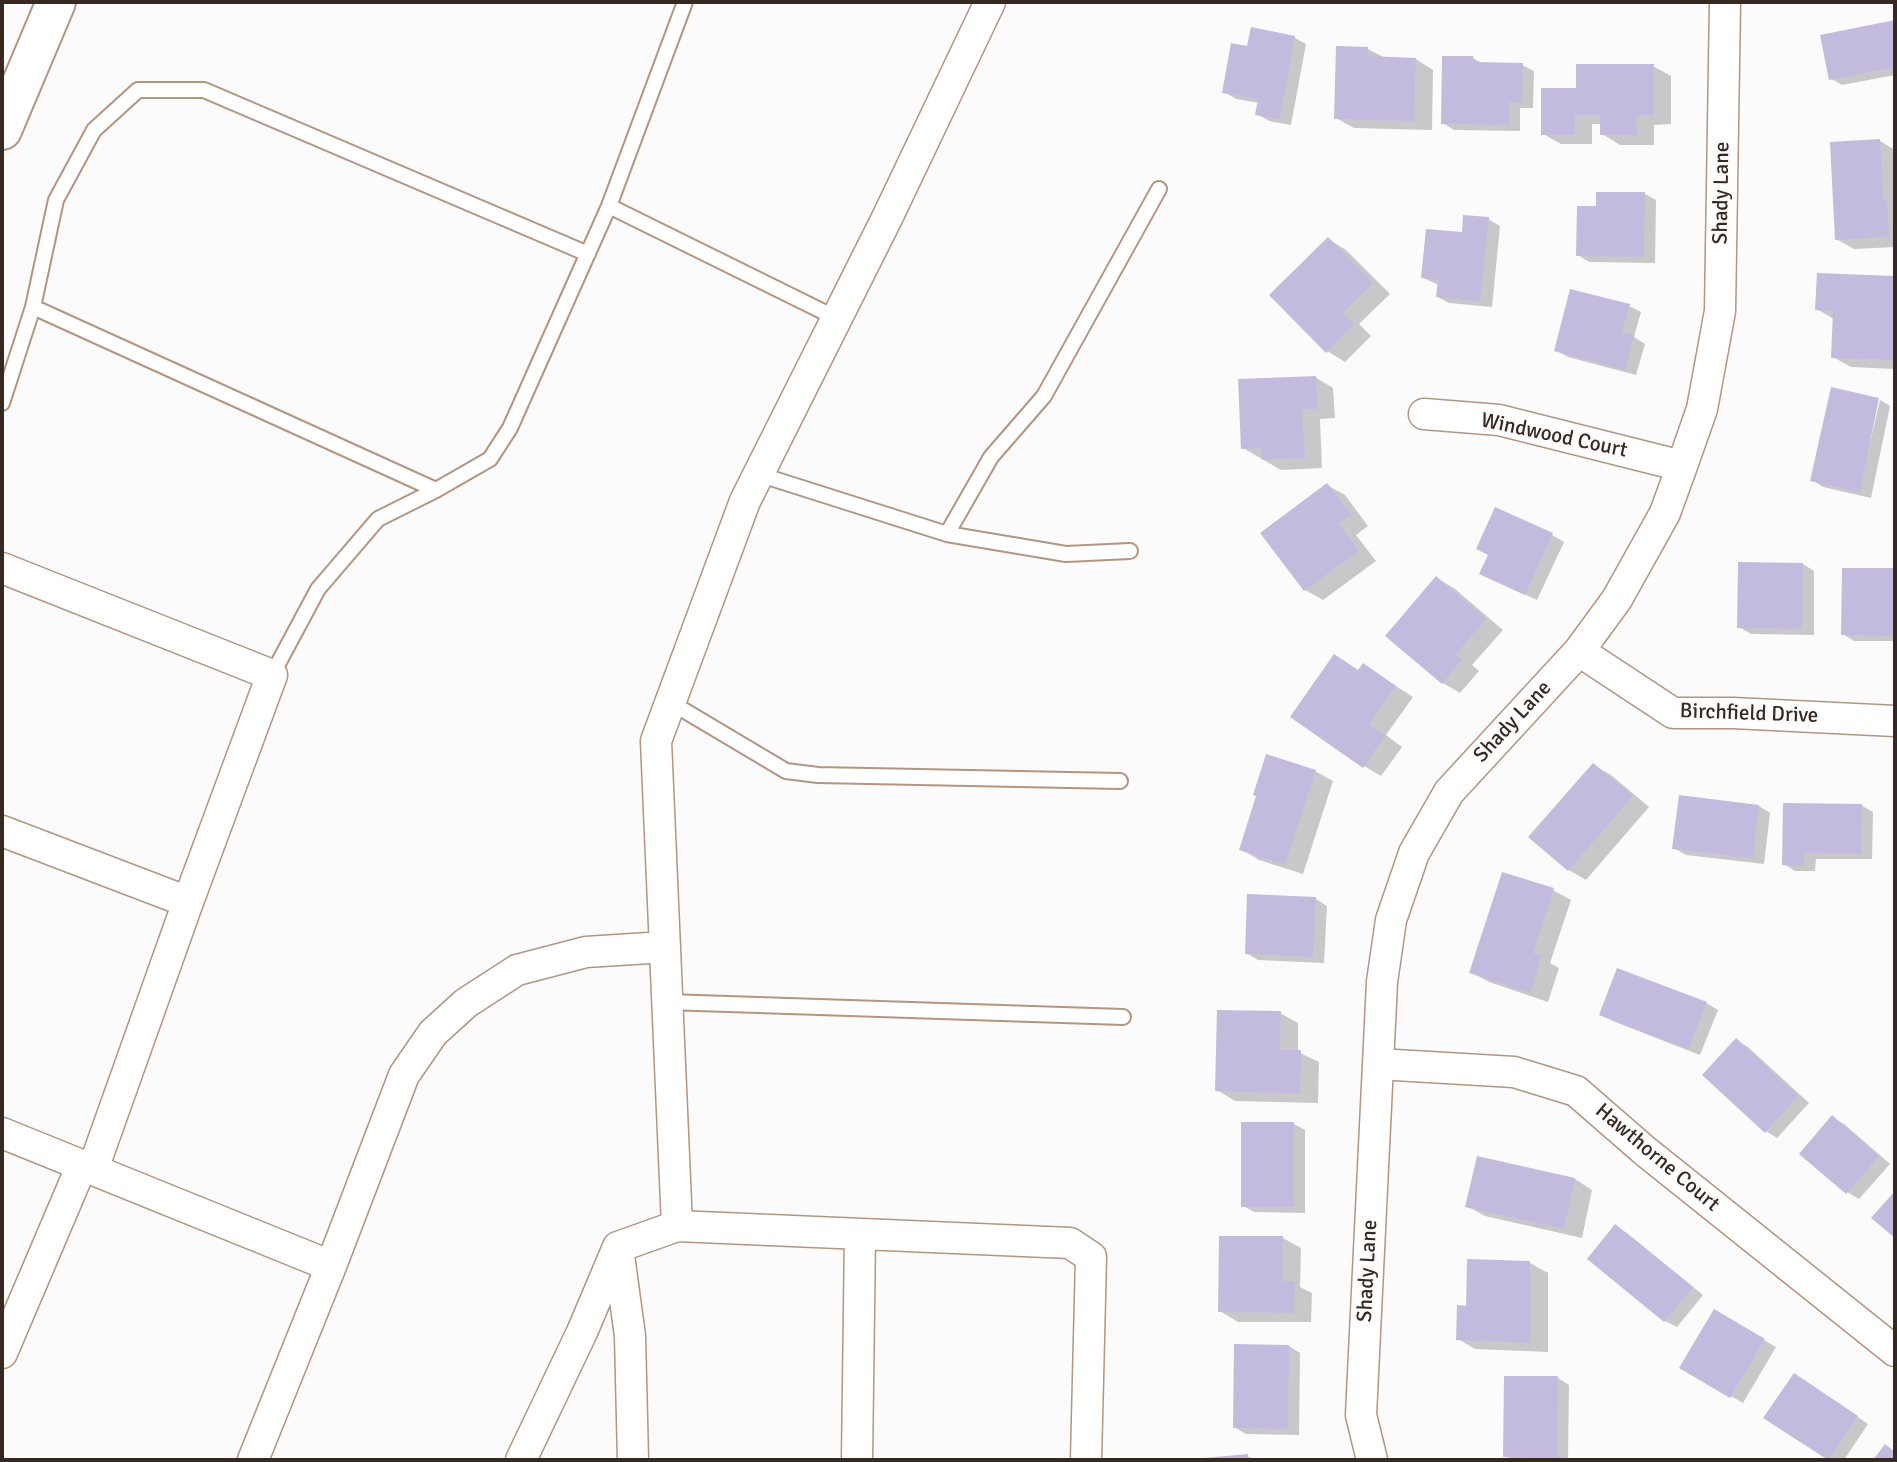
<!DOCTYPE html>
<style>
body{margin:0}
#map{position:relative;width:1897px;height:1462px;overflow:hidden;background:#fbfbfb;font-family:Signika,sans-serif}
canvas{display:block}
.frame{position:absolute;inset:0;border:4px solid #362921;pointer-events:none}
</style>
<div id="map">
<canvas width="1897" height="1462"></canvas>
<div class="frame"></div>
</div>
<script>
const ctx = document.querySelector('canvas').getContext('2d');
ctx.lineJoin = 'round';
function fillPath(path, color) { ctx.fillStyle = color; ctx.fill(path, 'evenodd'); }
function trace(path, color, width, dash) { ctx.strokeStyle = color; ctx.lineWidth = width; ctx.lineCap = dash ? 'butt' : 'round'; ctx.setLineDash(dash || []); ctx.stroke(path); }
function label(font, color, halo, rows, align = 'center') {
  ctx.font = font + ' Signika,sans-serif'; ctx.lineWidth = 5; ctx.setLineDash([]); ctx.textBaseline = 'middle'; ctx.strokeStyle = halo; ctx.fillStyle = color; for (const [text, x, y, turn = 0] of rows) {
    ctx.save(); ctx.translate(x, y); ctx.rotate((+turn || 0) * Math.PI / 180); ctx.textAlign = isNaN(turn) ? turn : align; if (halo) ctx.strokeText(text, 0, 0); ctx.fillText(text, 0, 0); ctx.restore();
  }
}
fillPath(new Path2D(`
 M1895,22V75L1842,85L1830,78L1822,36Z
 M1252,29L1295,38L1306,44L1291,125L1269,121L1257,114L1259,103L1236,99L1224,92L1249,48Z
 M1368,49L1385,58L1416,59L1433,70L1432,130L1354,128L1336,118Z
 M1473,58L1484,64L1522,65L1534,71L1533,108H1520V131L1454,130L1443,123Z
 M1653,66L1671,76V124L1654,125V145H1620L1602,134V124H1592V144H1561L1543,134L1577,90Z
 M1880,141L1895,150V247L1854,249L1836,239Z
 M1645,194L1656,200L1655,263L1589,262L1578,255L1597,208Z
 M1488,219L1500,226L1492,307L1449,303L1438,297L1439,285L1423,278L1463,234Z
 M1328,239L1346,250L1390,294L1359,324L1371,336L1345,362L1327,351Z
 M1818,274L1895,278V369L1851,367L1833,357L1835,320L1817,309Z
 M1629,306L1641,312L1634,337L1645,344L1636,375L1568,357L1556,350Z
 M1315,377L1333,388L1335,418L1320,419L1322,468L1281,470L1243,448Z
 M1832,389L1880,400H1876L1862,463L1865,464L1880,400L1890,406L1871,498L1823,487L1812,480Z
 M1327,485L1345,495L1368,526L1356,535L1376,561L1323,600L1305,590Z
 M1552,535L1564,542L1537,600L1493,580L1490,555Z
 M1803,564L1814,571V635L1751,634L1739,627Z
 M1844,569L1895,570V641H1854L1843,634Z
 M1437,578L1455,589L1503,630L1472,665L1479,671L1460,693L1443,683Z
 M1363,665L1413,697L1386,735L1402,747L1381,776L1364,766L1359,671Z
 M1593,765L1611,775L1649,807L1586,880L1569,870Z
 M1315,771L1333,781L1303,874L1259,860L1241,849Z
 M1861,805L1873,812L1872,859H1816L1815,871H1795L1784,864Z
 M1759,806L1770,813L1764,864L1686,855L1674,848Z
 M1553,890L1571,900L1550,963L1559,968L1548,1002L1489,982L1471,972Z
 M1316,899L1327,906L1324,963L1258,960L1246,953Z
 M1706,1003L1718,1010L1700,1055L1613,1021L1601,1015Z
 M1280,1013L1298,1023V1052L1319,1062L1318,1103L1235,1101L1217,1090Z
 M1736,1040L1748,1047L1809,1103L1777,1138L1766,1131Z
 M1832,1118L1844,1124L1890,1164L1859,1199L1847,1192Z
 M1294,1124L1305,1130V1213L1254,1212L1243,1206Z
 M1478,1158L1575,1179L1592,1190L1582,1238L1485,1216L1467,1206Z
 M1616,1227L1627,1233L1703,1295L1677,1327L1665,1321Z
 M1283,1238L1301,1248L1300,1287L1312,1293L1311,1322H1238L1220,1311Z
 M1530,1263L1548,1273V1352L1475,1349L1458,1339L1467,1308Z
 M1715,1312L1776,1347L1743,1403L1682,1368Z
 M1289,1346L1300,1353L1299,1435L1246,1434L1234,1427Z
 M1558,1378L1569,1385L1568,1460H1512L1505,1456Z
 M1806,1382L1868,1424L1844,1460H1830L1766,1417Z
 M1247,1456L1255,1460H1204Z`), '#0003');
fillPath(new Path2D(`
 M1895,20V67L1829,80L1820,35Z
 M1251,27L1295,36L1280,119L1255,115L1258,99L1222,93L1231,43L1247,46Z
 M1336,46L1368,47V56L1416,58L1414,121L1334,119Z
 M1442,56H1473L1474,62L1523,63L1522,103L1509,102V125L1441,124Z
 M1576,64H1654V115H1636L1637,135H1600V115H1575V135H1541V88H1576Z
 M1880,139L1883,199H1887L1889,237L1835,240L1830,142Z
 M1596,192H1645L1644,257L1576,256L1577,206H1596Z
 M1463,215L1489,217L1480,302L1436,297L1438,280L1421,278L1426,229L1462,232Z
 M1328,237L1373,283L1342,313L1354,325L1326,353L1269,295Z
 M1817,273L1895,276V360L1831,358L1833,311L1815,310Z
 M1570,289L1630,304L1622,332L1634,335L1625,370L1554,351Z
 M1316,376L1317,409H1302L1305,458L1262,460L1261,448L1241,449L1238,379Z
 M1831,387L1879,398L1860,492L1810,481Z
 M1327,483L1352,515L1339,524L1359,551L1304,591L1260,533Z
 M1495,507L1553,533L1525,595L1479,574L1488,555L1476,549Z
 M1738,562L1803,563L1802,629L1737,628Z
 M1842,568H1895V636L1841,635Z
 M1436,576L1486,619L1456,654L1462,660L1442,684L1385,636Z
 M1334,654L1358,670L1363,663L1396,686L1369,724L1385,735L1363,768L1290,717Z
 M1266,754L1316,770L1285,865L1239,850L1256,796L1253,795Z
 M1593,763L1633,796L1568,871L1528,837Z
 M1679,795L1759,805L1753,858L1672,849Z
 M1783,803L1862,804L1861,854L1804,853V866L1782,865Z
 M1502,872L1554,888L1533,953L1542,956L1530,993L1469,973Z
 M1247,894L1316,897L1313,957L1245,954Z
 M1617,968L1707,1002L1688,1050L1599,1015Z
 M1217,1010L1281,1011L1280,1050H1301L1300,1094L1215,1091Z
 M1736,1038L1798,1096L1765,1133L1702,1075Z
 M1832,1115L1879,1156L1846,1194L1799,1154Z
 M1241,1122H1294V1207H1241Z
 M1477,1156L1575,1178L1564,1229L1465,1207Z
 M1895,1191V1238L1871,1218Z
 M1615,1224L1693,1287L1664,1322L1587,1259Z
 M1219,1236H1283V1281H1295L1294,1313L1218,1312Z
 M1467,1259L1530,1261V1343L1456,1340L1457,1305L1466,1306Z
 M1714,1309L1765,1339L1730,1398L1679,1368Z
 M1234,1344L1289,1345L1288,1429L1233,1428Z
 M1794,1373L1858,1416L1828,1460L1763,1418Z
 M1504,1376H1558L1557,1458L1503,1457Z
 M1885,1444L1895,1452V1460H1873Z
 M1248,1454V1460H1205L1204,1458Z`), '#c2bbdd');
const service = new Path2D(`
 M685,2L609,206L836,318
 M2,403L33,307
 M758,474L947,534L1066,554L1130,551
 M436,490L33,307L56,200L94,130L138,90H204L588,254
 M947,534L991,457L1044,396L1159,189
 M272,675L318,589L378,519L436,490L490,459L510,428L609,206
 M670,702L786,771L818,775L1120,781
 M667,1002L1123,1017`);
const minor = new Path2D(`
 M1424,414L1499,420L1682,466
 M2,568L272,675L188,902L93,1169
 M1579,651L1673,713H1733L1895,721
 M2,831L188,902
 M1378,1064L1514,1072L1576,1091L1645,1151L1895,1351
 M2,1133L331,1266L404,1075L433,1033L466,1003L517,970L586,952L665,947
 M677,1226L656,741L745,501L887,218L990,2
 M618,1248L630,1336L633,1460
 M2,1353L82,1165
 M253,1460L331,1266
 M521,1460L582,1332L618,1247L677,1226L1070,1243L1091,1257L1086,1460
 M857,1460L860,1234
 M1372,1460L1361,1415L1382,982L1391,920L1414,853L1449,792L1579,651L1617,599L1665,513L1682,466L1702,409L1720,311L1725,2`);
const secondary = new Path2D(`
 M2,130L56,2`);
trace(service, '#b4957f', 18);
trace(minor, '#b4957f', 33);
trace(secondary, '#b4957f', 42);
trace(service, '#fff', 14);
trace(minor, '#fff', 30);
trace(secondary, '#fff', 38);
label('21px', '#362921', '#fbfbfb', [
 ["Shady Lane",1722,193,-89],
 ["Windwood Court",1554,436,12],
 ["Birchfield Drive",1749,714,2],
 ["Shady Lane",1513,722,-47],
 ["Hawthorne Court",1657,1158,40],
 ["Shady Lane",1368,1271,-87]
]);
</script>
